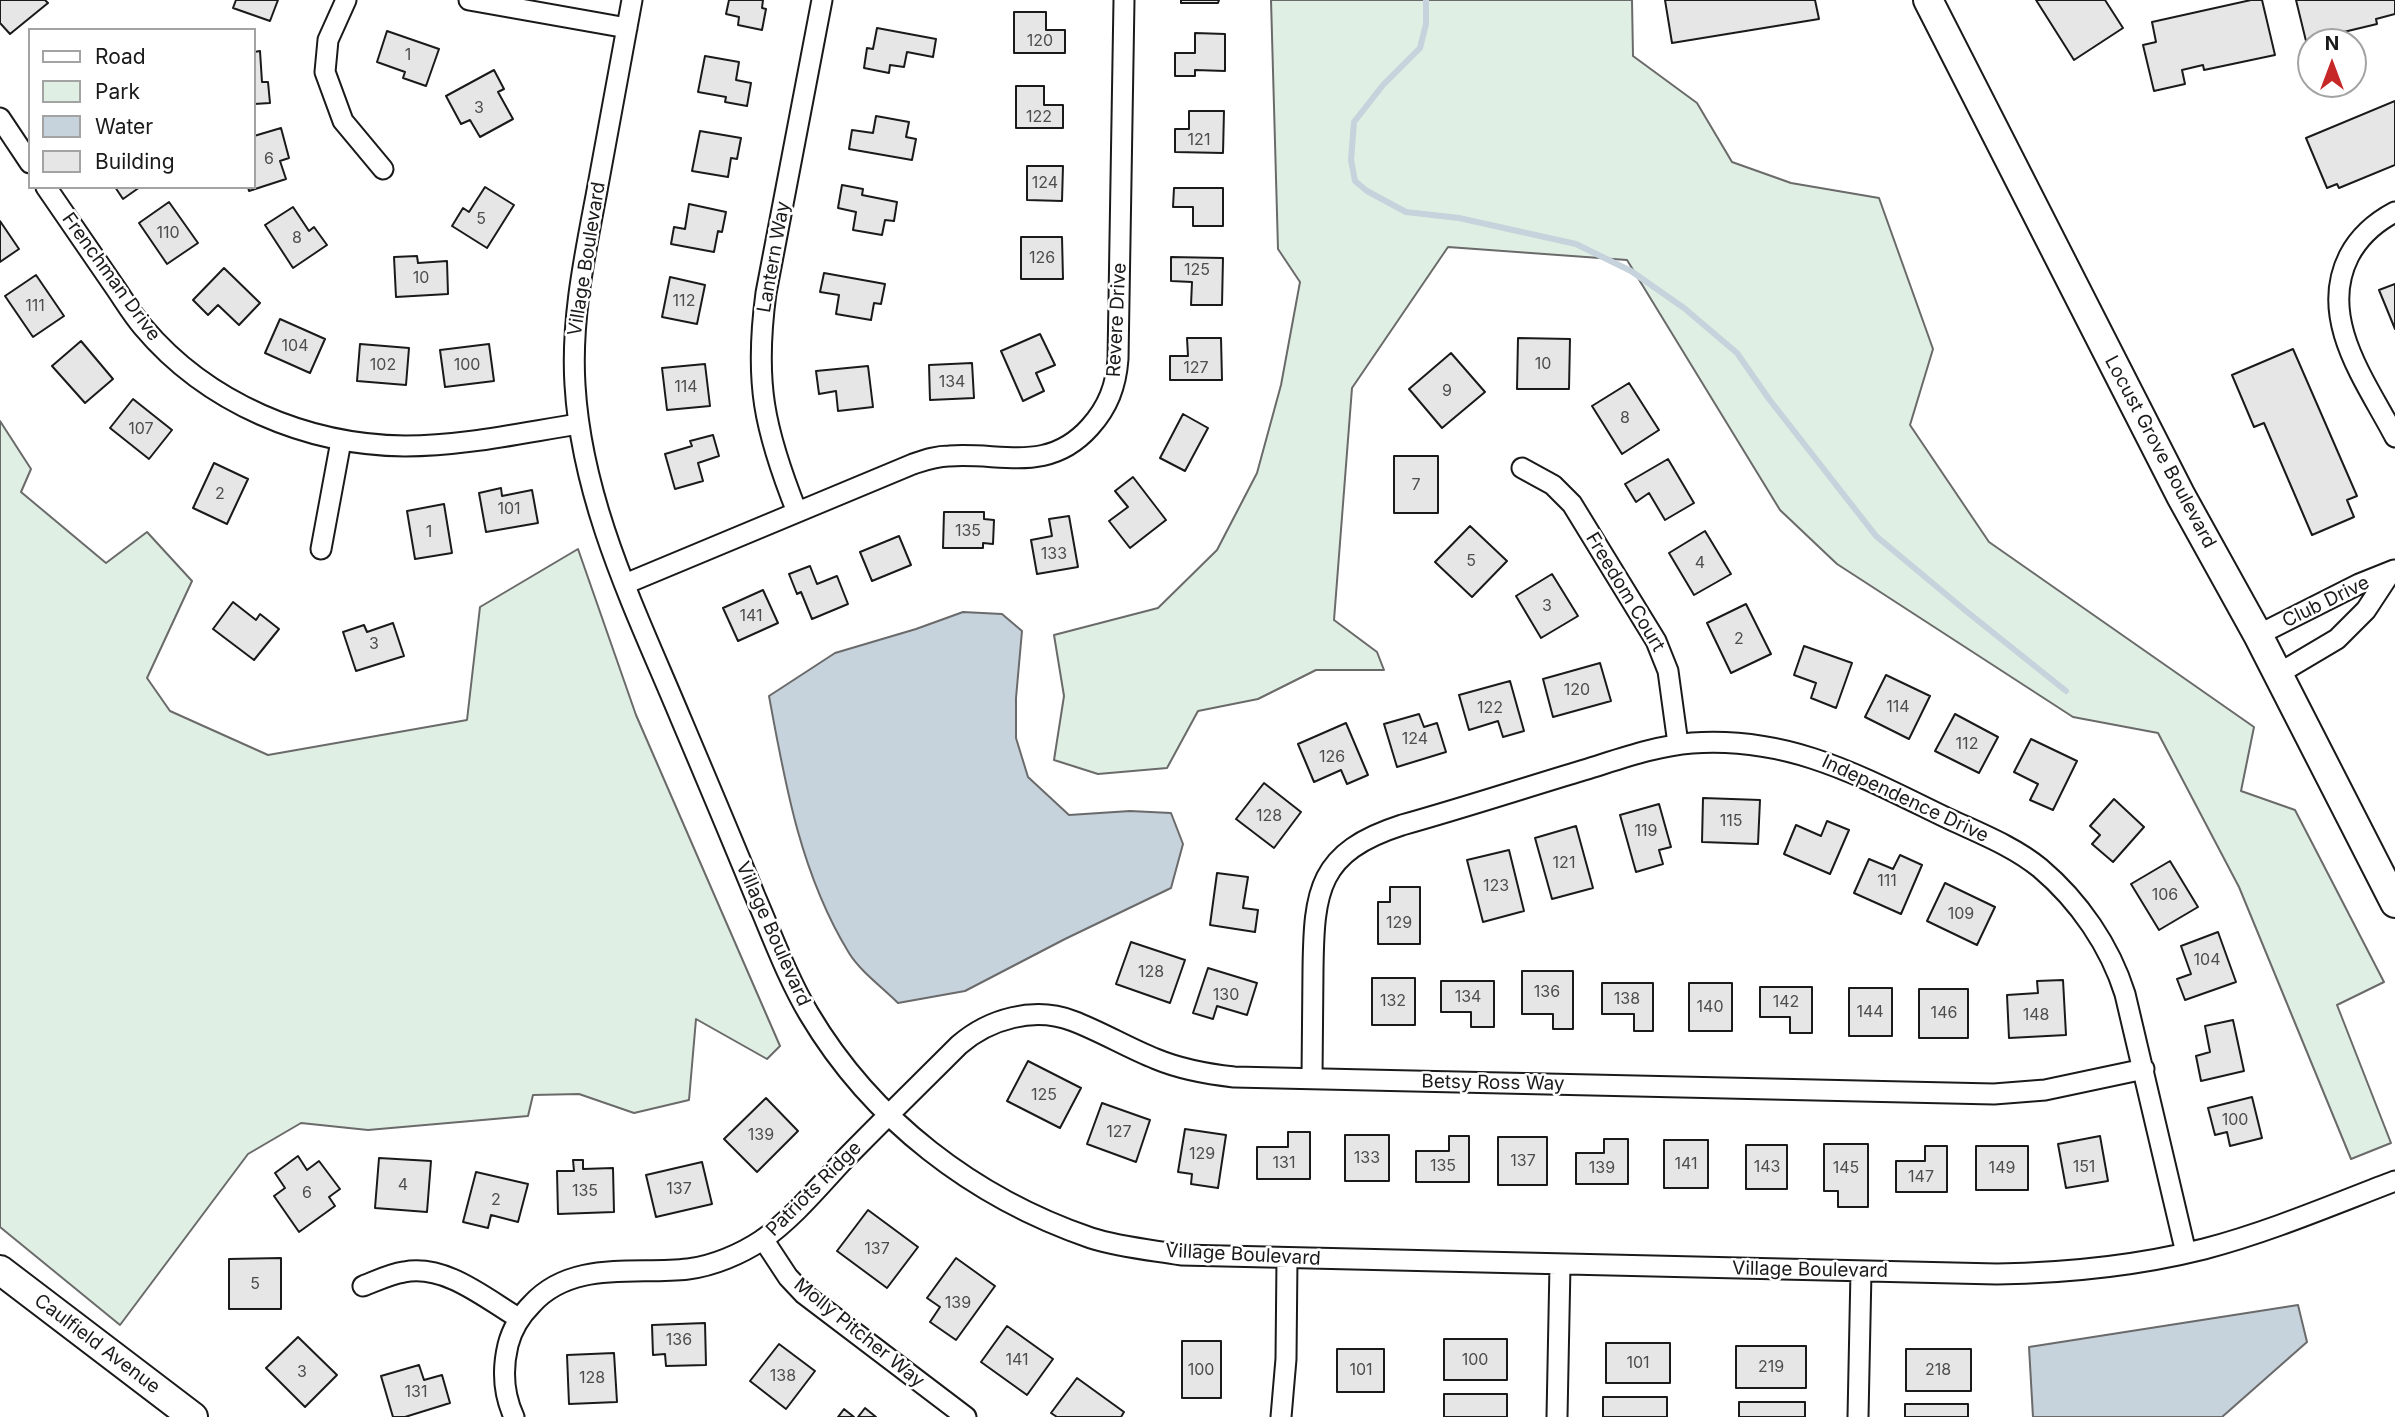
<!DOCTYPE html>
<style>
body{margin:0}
#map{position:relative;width:2395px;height:1417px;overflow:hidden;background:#fff;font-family:Inter,sans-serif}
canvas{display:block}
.legend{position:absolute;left:28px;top:28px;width:228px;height:161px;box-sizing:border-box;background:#fff;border:2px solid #a3a3a3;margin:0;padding:9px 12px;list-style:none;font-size:21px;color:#1a1a1a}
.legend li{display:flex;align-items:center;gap:14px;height:35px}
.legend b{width:35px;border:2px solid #a3a3a3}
.north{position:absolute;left:2297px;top:28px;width:70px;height:70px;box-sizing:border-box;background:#fff;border:2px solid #a3a3a3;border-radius:50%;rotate:0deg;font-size:19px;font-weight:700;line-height:28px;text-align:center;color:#1a1a1a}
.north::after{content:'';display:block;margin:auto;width:24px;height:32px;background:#c62828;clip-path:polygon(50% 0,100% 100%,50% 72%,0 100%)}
</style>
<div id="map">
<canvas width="2395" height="1417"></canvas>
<ul class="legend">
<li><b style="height:9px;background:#fff"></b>Road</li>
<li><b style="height:19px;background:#e0efe3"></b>Park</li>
<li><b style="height:19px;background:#c6d2dc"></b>Water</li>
<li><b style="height:19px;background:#e6e6e6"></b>Building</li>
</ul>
<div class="north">N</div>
</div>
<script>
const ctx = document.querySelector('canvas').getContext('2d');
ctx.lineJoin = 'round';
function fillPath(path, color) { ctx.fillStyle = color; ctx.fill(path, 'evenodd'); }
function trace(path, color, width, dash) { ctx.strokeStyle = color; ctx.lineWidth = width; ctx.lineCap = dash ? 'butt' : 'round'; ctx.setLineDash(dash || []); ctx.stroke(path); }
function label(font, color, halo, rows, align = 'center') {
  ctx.font = font + ' Inter,sans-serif'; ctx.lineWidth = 5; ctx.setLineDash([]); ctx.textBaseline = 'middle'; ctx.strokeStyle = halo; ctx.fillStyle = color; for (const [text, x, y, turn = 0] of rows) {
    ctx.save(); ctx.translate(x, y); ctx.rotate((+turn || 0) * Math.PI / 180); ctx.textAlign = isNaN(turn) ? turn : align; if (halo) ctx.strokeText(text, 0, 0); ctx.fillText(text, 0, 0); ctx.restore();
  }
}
const green = new Path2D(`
 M1271,0H1632L1633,56L1697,103L1732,162L1791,183L1879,198L1933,349L1910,425L1989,542L2254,727L2241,791L2295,810L2384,982L2337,1005L2391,1143L2351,1159L2239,887L2158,733L2073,717L1837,564L1780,510L1627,260L1448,247L1352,388L1334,620L1377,652L1384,670H1316L1258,699L1198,711L1167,768L1098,774L1054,760L1064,696L1054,635L1158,608L1217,550L1257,473L1281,385L1300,282L1278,249Z
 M0,421L31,469L21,492L106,563L147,532L192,581L147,678L170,711L268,755L467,720L480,607L578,549L636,715L780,1046L767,1059L696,1019L689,1100L634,1113L579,1094L533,1095L528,1116L368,1130L301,1123L248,1154L120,1325L0,1227Z`);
fillPath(green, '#e0efe3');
trace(green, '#6a6a6a', 2);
const water = new Path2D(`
 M963,612L1002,614L1022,631L1016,698V738L1028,777L1069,815L1130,811L1171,813L1183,844L1171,888L1065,939L965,991L898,1003C882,987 860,971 849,953C801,875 785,784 769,696L835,653L916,629Z
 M2298,1305L2307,1342L2222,1417H2033L2029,1347Z`);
fillPath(water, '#c6d2dc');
trace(water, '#6a6a6a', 2);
trace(new Path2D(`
 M1426,0V24L1420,48L1383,85L1354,122L1351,160L1355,181L1367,191L1406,212L1459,218L1576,244L1631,271L1684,308L1737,353L1769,399L1876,536L1966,611L2066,691`), '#c6d2dc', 6);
const building = new Path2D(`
 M0,0H45L48,3L10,34L0,23Z
 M236,0H278L270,21L233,8Z
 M729,0H763L762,8L766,9L762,30L738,25L739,17L726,14Z
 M1181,0H1219L1218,3H1181Z
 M1665,0H1815L1819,19L1672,43Z
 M2036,0H2105L2123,28L2074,60Z
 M2251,0H2262L2275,55L2204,70L2203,65L2182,70L2185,84L2154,91L2143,45L2156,42L2152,22Z
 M2296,0H2395V14L2376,19L2377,24L2306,41Z
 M1014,12H1046V30H1065V53H1014Z
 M877,28L936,39L933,57L907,52L904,67L890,65L889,73L864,68L867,48L873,49Z
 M387,31L439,49L426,86L403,78L405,72L377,62Z
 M1195,33L1225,34V71L1195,70V76H1175V53H1195Z
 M260,51L262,82H268L270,103L254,104V52Z
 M705,56L739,62L736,80L751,83L747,106L725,102L726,97L698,92Z
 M494,70L504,89L498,92L513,119L480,137L470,120L461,124L446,96Z
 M1016,86H1044V105H1063V128H1016Z
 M2395,101V165L2339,188L2337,184L2327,188L2306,138Z
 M1189,111H1224L1223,153L1175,152V129H1189Z
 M876,116L909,122L906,137L916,139L912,160L849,149L852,130L873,133Z
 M281,128L289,158L280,161L286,179L249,191L248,187H254V136Z
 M700,131L741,138L737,159L731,158L728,177L692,171Z
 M1027,166H1063L1062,201L1027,200Z
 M842,185L863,189L862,195L897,202L894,221L885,220L882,235L853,230L856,212L838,208Z
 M115,187H140L123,199Z
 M485,187L514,205L487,248L452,226L463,208L469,212Z
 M1174,188H1223V226H1193V207H1173Z
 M169,202L198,243L167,264L139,223Z
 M689,204L726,212L722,232L718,231L714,252L671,244L674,227L685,229Z
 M293,207L309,231L314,227L327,245L293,268L265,225Z
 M0,221L19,249L0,262Z
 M1021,237H1062L1063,279H1021Z
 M417,256L418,263L447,261L448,294L396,297L394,257Z
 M1171,257L1223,258L1222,305H1191L1192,282L1171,281Z
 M224,268L260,303L239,325L218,305L208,315L193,300Z
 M824,273L885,284L881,304L874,303L871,320L836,314L839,295L820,292Z
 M36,275L64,316L33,337L5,296Z
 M670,277L705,285L697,324L662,317Z
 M2395,284V329L2379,290Z
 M280,319L325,339L310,373L265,353Z
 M1040,334L1055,365L1036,373L1044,391L1023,401L1001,351Z
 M1187,338H1221L1222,380H1170V356H1188Z
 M1518,338L1570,339L1569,389H1517Z
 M81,341L113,379L85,403L52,366Z
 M360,344L409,348L406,385L357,381Z
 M489,344L494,381L445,387L440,350Z
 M2293,349L2357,496L2347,500L2354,517L2312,535L2264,423L2254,427L2232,375Z
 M1451,353L1485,392L1442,428L1409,389Z
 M972,363L974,398L930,400L929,365Z
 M705,364L710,406L667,410L662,368Z
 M868,366L873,407L838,411L836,391L819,394L816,371Z
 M1629,383L1659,430L1622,454L1592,406Z
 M133,399L172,430L149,459L110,428Z
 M1183,414L1208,428L1185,471L1160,458Z
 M713,435L719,456L698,463L703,481L675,489L665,454L692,446L690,441Z
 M1394,456H1438V513H1394Z
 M1668,459L1694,503L1665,520L1649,493L1636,502L1625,484Z
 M214,463L248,479L227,524L193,508Z
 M1133,477L1166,520L1130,548L1109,521L1128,507L1115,491Z
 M501,488L502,496L532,490L538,523L486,532L479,493Z
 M444,504L452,553L415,559L407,511Z
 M944,512H984V519L994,520L993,544L983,543V548H943Z
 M1069,516L1078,567L1037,574L1031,540L1052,536L1049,519Z
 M1470,526L1507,561L1472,597L1435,562Z
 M1705,531L1731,574L1694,595L1669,553Z
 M899,536L911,565L872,581L860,552Z
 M810,566L817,584L837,576L848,604L812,619L801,592L797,594L789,574Z
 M1552,574L1578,616L1541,638L1516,596Z
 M763,590L778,623L738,641L723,608Z
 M233,602L256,620L260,614L279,629L254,660L213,629Z
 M1746,604L1771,654L1731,673L1707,623Z
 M393,623L404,656L356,671L343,632L364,625L367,632Z
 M1804,646L1852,663L1836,708L1811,698L1816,683L1794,675Z
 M1600,663L1611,701L1553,717L1543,679Z
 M1886,675L1930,696L1909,739L1865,717Z
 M1510,681L1524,731L1503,737L1498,721L1469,730L1459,695Z
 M1419,714L1424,727L1437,723L1446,752L1397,767L1384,724Z
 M1955,714L1998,737L1979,773L1935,751Z
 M1346,723L1368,775L1347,784L1341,770L1314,782L1298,744Z
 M2031,739L2077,761L2053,810L2030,800L2038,784L2014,772Z
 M1264,783L1301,812L1274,848L1236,819Z
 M1703,798L1760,800L1758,844L1702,842Z
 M2114,799L2144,827L2113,862L2092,844L2100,835L2090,826Z
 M1659,804L1671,847L1659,850L1663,864L1636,872L1620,815Z
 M1827,821L1849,830L1830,874L1784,854L1796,825L1821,836Z
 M1576,826L1593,888L1552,899L1535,838Z
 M1509,850L1524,911L1483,922L1467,860Z
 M1900,855L1922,865L1901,914L1854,893L1869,859L1893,869Z
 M2170,861L2198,907L2159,930L2131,884Z
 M1217,873L1248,877L1243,908L1258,910L1255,932L1210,925Z
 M1945,883L1995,907L1977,945L1927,921Z
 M1390,887H1420V944H1378V902H1390Z
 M2218,932L2236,982L2185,1000L2177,979L2191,974L2181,946Z
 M1131,942L1185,960L1170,1003L1116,984Z
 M1208,968L1257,983L1247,1015L1217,1006L1213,1019L1193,1013Z
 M1522,971H1573V1029H1553V1014H1522Z
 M1372,978H1415V1025H1372Z
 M2063,980L2066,1035L2009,1038L2007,995L2038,993L2037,981Z
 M1441,981H1494V1027H1471V1012H1441Z
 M1602,983H1653V1031H1634V1014H1602Z
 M1689,983H1732V1031H1689Z
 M1760,987H1812V1033H1790V1017H1760Z
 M1849,988H1892V1036H1849Z
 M1919,989H1968V1038H1919Z
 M2233,1020L2244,1071L2201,1081L2196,1056L2210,1052L2205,1026Z
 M1028,1061L1081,1088L1060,1128L1007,1101Z
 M2252,1097L2262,1138L2230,1146L2227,1132L2215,1135L2208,1108Z
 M766,1098L798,1131L757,1172L724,1139Z
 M1102,1103L1150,1120L1136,1162L1087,1144Z
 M1185,1129L1226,1135L1218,1188L1191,1184L1192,1174L1178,1172Z
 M1288,1132H1310V1179H1257V1147H1288Z
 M1345,1135H1389V1181H1345Z
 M1449,1136H1469V1182H1416V1151H1449Z
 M2100,1136L2108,1181L2066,1188L2058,1144Z
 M1498,1137H1547V1185H1498Z
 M1604,1139H1628V1184H1576V1153H1604Z
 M1664,1140H1708V1188H1664Z
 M1824,1144H1868V1207H1838V1191H1824Z
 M1746,1145H1787V1189H1746Z
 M1925,1146H1947V1192H1896V1161H1925Z
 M1976,1146H2028V1190H1976Z
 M298,1156L307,1170L319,1161L340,1189L329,1197L335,1206L299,1232L274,1196L285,1188L275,1173Z
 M379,1158L431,1161L427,1212L375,1208Z
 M573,1160H583V1169L613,1168L614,1212L558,1214L557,1171H574Z
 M702,1162L712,1204L656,1217L646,1175Z
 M476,1172L528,1184L518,1222L491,1215L488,1228L463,1222Z
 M868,1210L918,1247L887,1288L837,1251Z
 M281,1258V1309H229V1259Z
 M956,1258L995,1286L956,1340L930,1322L940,1307L927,1298Z
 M705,1323L706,1365L666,1366L665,1354L653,1355L652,1325Z
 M1007,1326L1053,1359L1027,1395L981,1362Z
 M298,1337L337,1375L305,1407L266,1368Z
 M1444,1339H1507V1380H1444Z
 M1182,1341H1221V1398H1182Z
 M1606,1343H1670V1383H1606Z
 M779,1344L815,1371L786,1409L750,1381Z
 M1736,1346H1806V1388H1736Z
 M1337,1349H1384V1392H1337Z
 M1906,1349H1971V1391H1906Z
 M614,1353L617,1402L569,1404L567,1355Z
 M419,1365L424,1380L442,1375L450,1403L405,1417H393L381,1376Z
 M1077,1378L1124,1412L1121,1417H1057L1051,1413Z
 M1444,1394H1507V1417H1444Z
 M1603,1397H1667V1417H1603Z
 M1739,1402H1805V1417H1739Z
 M1905,1404H1968V1417H1905Z
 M865,1408L876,1417H858Z
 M844,1409L854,1417H838Z`);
fillPath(building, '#e6e6e6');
trace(building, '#1a1a1a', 2);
const street = new Path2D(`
 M346,0L328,40L325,72L343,121L383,169
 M469,0L627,28
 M632,0C620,65 608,130 596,196C584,259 571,321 575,385C582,504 636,611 681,719C706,778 731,837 755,896C772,935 787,977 809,1014C872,1120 974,1198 1091,1238C1119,1247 1151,1250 1181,1255L1997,1274C2067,1273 2136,1266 2204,1249C2269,1232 2332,1205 2395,1181
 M0,118L30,163
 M46,187C68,219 90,251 112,283C122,297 131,313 143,327C207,403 306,445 405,446C463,446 521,433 578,424
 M2395,212C2376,222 2359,237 2349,256C2317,319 2367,383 2395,437
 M1522,468L1553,485L1572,504L1656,641L1668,671L1678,744
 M797,512C764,429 754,382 766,293L822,0
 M321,549L341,441
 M625,584L913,464C925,460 936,456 949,456C1002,452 1048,474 1090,427C1108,407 1116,386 1118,359L1124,0
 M2258,635L2359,584L2394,570
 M2278,674L2337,639L2366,610L2391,572
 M1312,1078C1312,1042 1313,1006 1313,970C1314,890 1318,852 1402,825C1463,808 1524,788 1584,770C1620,759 1655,746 1692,743C1791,736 1862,777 1947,818C1979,833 2013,846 2040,868C2079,901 2110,946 2125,994L2186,1253
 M763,1239L788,1277L804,1294L966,1417
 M363,1286C376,1281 390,1274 404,1272C446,1264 486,1299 520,1319
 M514,1417C503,1393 502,1370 508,1345C512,1329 521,1315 532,1304C572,1260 635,1275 688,1269C713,1266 741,1254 762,1240C792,1219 817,1189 842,1162C880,1123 920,1084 959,1045C989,1019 1034,1006 1073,1021C1102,1032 1128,1048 1156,1059C1180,1069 1207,1074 1234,1077L1994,1094L2045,1090L2144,1069
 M1281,1417L1286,1359L1287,1259
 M1557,1417L1560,1265
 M1858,1417L1861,1271`);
const secondary = new Path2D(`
 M1928,0L2181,496L2258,635L2395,903
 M0,1270L193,1417`);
trace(street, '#1a1a1a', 23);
trace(secondary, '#1a1a1a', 32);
trace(street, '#fff', 19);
trace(secondary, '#fff', 28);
label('16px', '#4d4d4d', null, [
 ["120",1040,41],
 ["1",408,55],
 ["3",479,108],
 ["122",1039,117],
 ["121",1199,140],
 ["6",269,159],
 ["124",1045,183],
 ["5",481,219],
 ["110",168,233],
 ["8",297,238],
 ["126",1042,258],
 ["125",1197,270],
 ["10",421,278],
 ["112",684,301],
 ["111",35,306],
 ["104",295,346],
 ["10",1543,364],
 ["102",383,365],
 ["100",467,365],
 ["127",1196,368],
 ["134",952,382],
 ["114",686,387],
 ["9",1447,391],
 ["8",1625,418],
 ["107",141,429],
 ["7",1416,485],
 ["2",220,494],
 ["101",509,509],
 ["135",968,531],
 ["1",429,532],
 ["133",1054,554],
 ["5",1471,561],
 ["4",1700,563],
 ["3",1547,606],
 ["141",751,616],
 ["2",1739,639],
 ["3",374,644],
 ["120",1577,690],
 ["114",1898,707],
 ["122",1490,708],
 ["124",1415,739],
 ["112",1967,744],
 ["126",1332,757],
 ["128",1269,816],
 ["115",1731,821],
 ["119",1646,831],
 ["121",1564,863],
 ["111",1887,881],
 ["123",1496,886],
 ["106",2165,895],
 ["109",1961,914],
 ["129",1399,923],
 ["104",2207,960],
 ["128",1151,972],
 ["136",1547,992],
 ["130",1226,995],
 ["134",1468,997],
 ["138",1627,999],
 ["132",1393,1001],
 ["142",1786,1002],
 ["140",1710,1007],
 ["144",1870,1012],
 ["146",1944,1013],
 ["148",2036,1015],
 ["125",1044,1095],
 ["100",2235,1120],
 ["127",1119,1132],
 ["139",761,1135],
 ["129",1202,1154],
 ["133",1367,1158],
 ["137",1523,1161],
 ["131",1284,1163],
 ["141",1686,1164],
 ["135",1443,1166],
 ["143",1767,1167],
 ["151",2084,1167],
 ["139",1602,1168],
 ["145",1846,1168],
 ["149",2002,1168],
 ["147",1921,1177],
 ["4",403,1185],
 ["137",679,1189],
 ["135",585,1191],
 ["6",307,1193],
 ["2",496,1200],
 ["137",877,1249],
 ["5",255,1284],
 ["139",958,1303],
 ["136",679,1340],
 ["141",1017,1360],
 ["100",1475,1360],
 ["101",1638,1363],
 ["219",1771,1367],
 ["100",1201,1370],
 ["101",1361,1370],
 ["218",1938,1370],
 ["3",302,1372],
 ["138",783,1376],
 ["128",592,1378],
 ["131",416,1392]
]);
label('19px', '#1a1a1a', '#fff', [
 ["Lantern Way",774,257,-80],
 ["Village Boulevard",587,259,-81],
 ["Frenchman Drive",111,277,54],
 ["Revere Drive",1117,320,-87],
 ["Locust Grove Boulevard",2160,452,62],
 ["Freedom Court",1625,592,59],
 ["Club Drive",2326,602,-26],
 ["Independence Drive",1905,799,25],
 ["Village Boulevard",773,934,66],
 ["Betsy Ross Way",1493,1083,1],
 ["Patriots Ridge",814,1189,-45],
 ["Village Boulevard",1243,1255,3],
 ["Village Boulevard",1810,1270,1],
 ["Molly Pitcher Way",859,1333,39],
 ["Caulfield Avenue",97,1344,37]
]);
</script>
